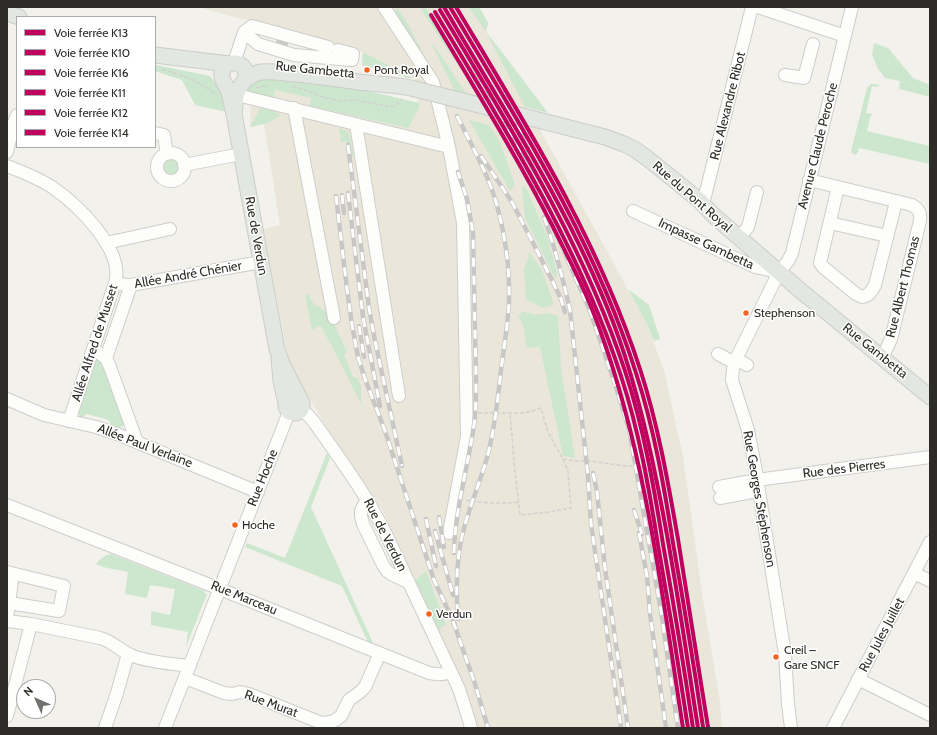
<!DOCTYPE html>
<meta charset="utf-8">
<style>
body{margin:0}
#map{position:relative;width:937px;height:735px;overflow:hidden;background:#f2f1ec;font-family:Cabin,sans-serif}
canvas{display:block}
.frame{position:absolute;inset:0;border:8px solid #2d2c28;pointer-events:none}
.legend{position:absolute;left:16px;top:16px;width:140px;height:132px;box-sizing:border-box;background:#fff;border:1px solid #ababa9;margin:0;padding:5px 7px;list-style:none;font-size:12px;color:#2d2c28}
.legend li{display:flex;align-items:center;gap:8px;height:20px}
.legend b{width:20px;border:1px solid #ababa9}
.north{position:absolute;left:16px;top:679px;width:40px;height:40px;box-sizing:border-box;background:#fff;border:1px solid #ababa9;border-radius:50%;rotate:315deg;font-size:11px;font-weight:700;line-height:16px;text-align:center;color:#2d2c28}
.north::after{content:'';display:block;margin:auto;width:14px;height:18px;background:#72716d;clip-path:polygon(50% 0,100% 100%,50% 72%,0 100%)}
</style>
<div id="map">
<canvas width="937" height="735"></canvas>
<div class="frame"></div>
<ul class="legend">
<li><b style="height:5px;background:#bf005f"></b>Voie ferrée K13</li>
<li><b style="height:5px;background:#bf005f"></b>Voie ferrée K10</li>
<li><b style="height:5px;background:#bf005f"></b>Voie ferrée K16</li>
<li><b style="height:5px;background:#bf005f"></b>Voie ferrée K11</li>
<li><b style="height:5px;background:#bf005f"></b>Voie ferrée K12</li>
<li><b style="height:5px;background:#bf005f"></b>Voie ferrée K14</li>
</ul>
<div class="north">N</div>
</div>
<script>
const ctx = document.querySelector('canvas').getContext('2d');
ctx.lineJoin = 'round';
function fillPath(path, color) { ctx.fillStyle = color; ctx.fill(path, 'evenodd'); }
function trace(path, color, width, dash) { ctx.strokeStyle = color; ctx.lineWidth = width; ctx.lineCap = dash ? 'butt' : 'round'; ctx.setLineDash(dash || []); ctx.stroke(path); }
function label(font, color, halo, rows, align = 'center') {
  ctx.font = font + ' Cabin,sans-serif'; ctx.lineWidth = 3; ctx.setLineDash([]); ctx.textBaseline = 'middle'; ctx.strokeStyle = halo; ctx.fillStyle = color; for (const [text, x, y, turn = 0] of rows) {
    ctx.save(); ctx.translate(x, y); ctx.rotate((+turn || 0) * Math.PI / 180); ctx.textAlign = isNaN(turn) ? turn : align; if (halo) ctx.strokeText(text, 0, 0); ctx.fillText(text, 0, 0); ctx.restore();
  }
}
fillPath(new Path2D(`
 M198,7H479L488,23L486,32L607,251L647,325L664,370L683,456L703,600L720,702L722,728H475L471,702L383,511L327,428L295,374L288,355L275,291L264,229L280,225L264,124L250,127L251,104L275,90L311,98L310,106L419,108L416,81L413,78L363,52Z`), '#eae7da');
fillPath(new Path2D(`
 M397,7C410,26 420,47 430,68L395,14Z
 M420,7H425L467,78L431,25Z
 M469,7H479L488,23L486,32L505,56L548,113L525,107L486,32Z
 M429,38L466,93L454,90Z
 M874,43L888,48L913,78L930,85V97L899,89L900,81L885,78L878,69L872,54Z
 M363,52L413,78H408L362,65Z
 M156,65L210,76L222,92L227,112L195,105L182,80L155,71Z
 M266,77V80H293L355,88L419,103V108L408,128L310,106L311,98L275,90L273,100L244,91L247,86Z
 M871,84H874L879,85L878,87L872,86L866,113L872,114L870,118L867,131L930,146V164L859,148L857,154L855,155L852,153L851,151L867,88Z
 M261,107L272,109L281,116L264,124L250,127Z
 M469,120L489,125L500,142L515,185L510,191Z
 M339,128L349,132L354,156L350,157L346,141L341,142Z
 M161 168a10 10 0 1 1 20 0a10 10 0 1 1-20 0Z
 M522,186L526,188L547,236L557,273L556,280L525,218Z
 M529,252L542,270L554,305L542,308L534,303L526,300L524,269L528,259Z
 M628,289L649,305L660,339L654,341L647,325Z
 M308,294L313,303L325,311L334,324L347,352L344,354L353,377L357,378L361,386V404L333,348L320,325L312,330L305,295Z
 M523,311L535,315L547,313L558,316L561,368L575,458L563,456L540,347L527,348L523,324L518,317Z
 M96,357L101,359L126,422C122,429 118,428 111,426L109,420L87,414L81,418L79,415L78,411Z
 M327,453L330,458L311,507L373,643L368,642L342,586L245,547L247,543L285,558Z
 M111,554L205,591L204,593L207,594L186,647L188,632L151,625V611L170,615L175,589L150,585L147,598L125,594L128,572L103,567L96,564C100,559 105,555 111,554Z
 M426,571L446,625L438,630L415,580Z`), '#cce7cd');
trace(new Path2D(`
 M280,51L284,35`), '#cbcac5', 12, [12, 6]);
const minor = new Path2D(`
 M384,7L433,82L449,147L463,223L467,436L449,533
 M758,7L845,36
 M328,47L252,26L244,32L258,44L294,55L352,60L353,54L338,50
 M234,63L244,32
 M785,75L804,78L813,44
 M237,95L449,147
 M294,108L334,318
 M356,124L399,396
 M155,133L164,135L167,154
 M7,152L14,122L17,115
 M157 167a14 14 0 1 1 28 0a14 14 0 1 1-28 0Z
 M184,165L241,154
 M7,166C23,172 38,178 52,187C77,204 125,250 115,283L69,421
 M809,180L912,205C919,209 921,213 920,221L891,339L885,352L882,357
 M838,187L820,263L823,267L856,294L862,297C869,296 872,291 875,285L896,202
 M703,204L752,7
 M633,211L755,267L779,272
 M830,223L887,236
 M739,238L748,227L757,192
 M106,243L170,229
 M115,283L126,285H131L261,262
 M93,349L106,358L110,367L137,442
 M718,354L735,363
 M106,358L131,285
 M736,359L747,365
 M7,399L44,415L96,427L117,434L258,492
 M301,410L308,415L314,422C340,459 366,494 386,534L459,689L468,717L471,728
 M719,487L757,480L930,457
 M720,498L757,491
 M367,499L361,511V516L363,524L383,565L387,571L391,574L408,582
 M7,505L210,585L429,673C437,675 443,675 451,672
 M7,572L64,586L59,611L9,603
 M914,573L930,581
 M7,617L13,574
 M7,621L31,624L100,638C114,642 120,651 133,656C148,662 173,664 190,666
 M185,678L224,693L232,694L240,692L249,694L319,722L323,723L330,722L334,721L341,716L349,700L360,692L365,687L380,653
 M858,679L930,715
 M7,716L31,624
 M105,728L117,693L128,654
 M165,728L289,412
 M791,728L788,704L785,654L755,466L748,430L732,380L733,369L737,357L779,272L788,261L792,253L852,7
 M833,728L930,542`);
const major = new Path2D(`
 M7,13L19,17
 M155,55L229,64
 M245,80C250,76 255,73 261,72C272,71 284,73 295,74C317,76 338,79 359,82C376,84 394,85 411,88
 M234,114C235,106 235,99 237,92C240,85 249,79 245,70C244,67 241,65 239,64C235,62 230,63 227,65C223,68 221,72 222,76C222,81 226,85 228,90C231,98 232,106 234,114L277,349L282,364L302,403C303,408 300,412 296,413L289,412L286,407V403L281,381L279,358
 M546,122L605,137L624,144L634,149L647,158L699,200L714,216L801,291L930,397`);
trace(minor, '#cecdc9', 14);
trace(major, '#ccccc9', 17);
trace(new Path2D(`
 M162,69C183,76 199,80 216,95
 M292,86L308,91L323,97L338,101L355,100L392,107L395,106L401,99
 M256,88L268,85
 M478,413H525L541,408L548,432L563,459L568,471L571,508L549,512L520,515L515,472L510,413
 M563,459L577,461H592L596,462L627,466L642,467L648,470L659,521L669,577
 M466,500C484,503 501,504 519,502`), '#d2d1cf', 1.5, [4, 2]);
trace(minor, '#fdfdfc', 12);
trace(major, '#e2e7e2', 15);
const rail = new Path2D(`
 M473,66L503,118L531,175L590,311L614,381L629,429L661,611L678,728
 M503,93L528,150
 M457,116C471,144 487,172 496,202C505,234 510,268 509,301C508,324 504,347 501,370C498,398 495,427 488,454C480,484 467,511 461,541C456,567 456,593 458,619
 M348,145L369,308L375,341L402,466
 M481,156L504,190L513,204L551,278L561,299L565,312
 M348,193L363,317L380,406
 M342,195L344,213
 M336,196L347,289L352,325L358,357L365,379L384,428L434,580L455,625
 M544,217C555,248 563,279 570,310L588,476L591,524L621,728
 M359,326L364,357
 M593,473L597,492L605,568L628,728
 M634,510L642,534
 M439,517L444,547
 M426,519L436,566
 M435,531L453,595
 M639,533L647,576L650,614L666,728
 M454,553C455,509 468,467 474,425C476,409 476,394 476,378L473,233L467,199L458,172
 M453,621L475,684L488,728`);
trace(rail, '#c8c7c6', 4.5);
trace(rail, '#fff', 3, [9]);
const majorBridge = new Path2D(`
 M411,88L467,102L546,122`);
trace(majorBridge, '#ccccc9', 17, []);
trace(majorBridge, '#e2e7e2', 15);
trace(new Path2D(`
 M444,7C504,110 570,210 613,322C633,374 646,428 657,483C674,564 685,646 698,728`), '#bf005f', 4);
trace(new Path2D(`
 M440,10C510,127 584,244 626,374C644,430 654,487 663,544C674,606 684,667 693,728`), '#bf005f', 4);
trace(new Path2D(`
 M450,7C520,124 595,242 636,373C654,428 664,486 673,543C684,605 694,666 703,727`), '#bf005f', 4);
trace(new Path2D(`
 M435,12C505,129 579,246 621,376C639,431 649,488 658,545C669,606 679,667 688,728`), '#bf005f', 4);
trace(new Path2D(`
 M456,7C525,123 598,239 640,369C658,424 668,482 678,539C688,601 698,664 708,727`), '#bf005f', 4);
trace(new Path2D(`
 M431,15C472,84 515,153 552,225C569,259 587,293 600,330C646,457 662,594 683,728`), '#bf005f', 4);
for (const [x, y, r, color] of [
 [367,70,3.5,"#f26522"],
 [746,313,3.5,"#f26522"],
 [235,525,3.5,"#f26522"],
 [429,614,3.5,"#f26522"],
 [776,657,3.5,"#f26522"]
]) { const dot = new Path2D(); dot.arc(x, y, r, 0, 2 * Math.PI); ctx.fillStyle = color; ctx.fill(dot); trace(dot, '#fff', 1.5); }
label('12px', '#2d2c28', '#fff', [
 ["Pont Royal",374,70],
 ["Stephenson",754,313],
 ["Hoche",242,525],
 ["Verdun",436,614],
 ["Creil –",784,650],
 ["Gare SNCF",784,665]
], 'left');
label('13px', '#2d2c28', '#fff', [
 ["Rue Gambetta",315,70,6],
 ["Rue Alexandre Ribot",728,106,-76],
 ["Avenue Claude Peroche",818,146,-76],
 ["Rue du Pont Royal",692,197,41],
 ["Rue de Verdun",256,236,80],
 ["Impasse Gambetta",706,244,25],
 ["Allée André Chénier",188,275,-10],
 ["Rue Albert Thomas",903,287,-76],
 ["Allée Alfred de Musset",95,343,-72],
 ["Rue Gambetta",875,351,39],
 ["Allée Paul Verlaine",145,446,21],
 ["Rue des Pierres",844,469,-7],
 ["Rue Hoche",263,478,-68],
 ["Rue Georges Stéphenson",759,499,80],
 ["Rue de Verdun",385,535,63],
 ["Rue Marceau",244,598,22],
 ["Rue Jules Juillet",882,635,-62],
 ["Rue Murat",271,704,20]
]);
</script>
